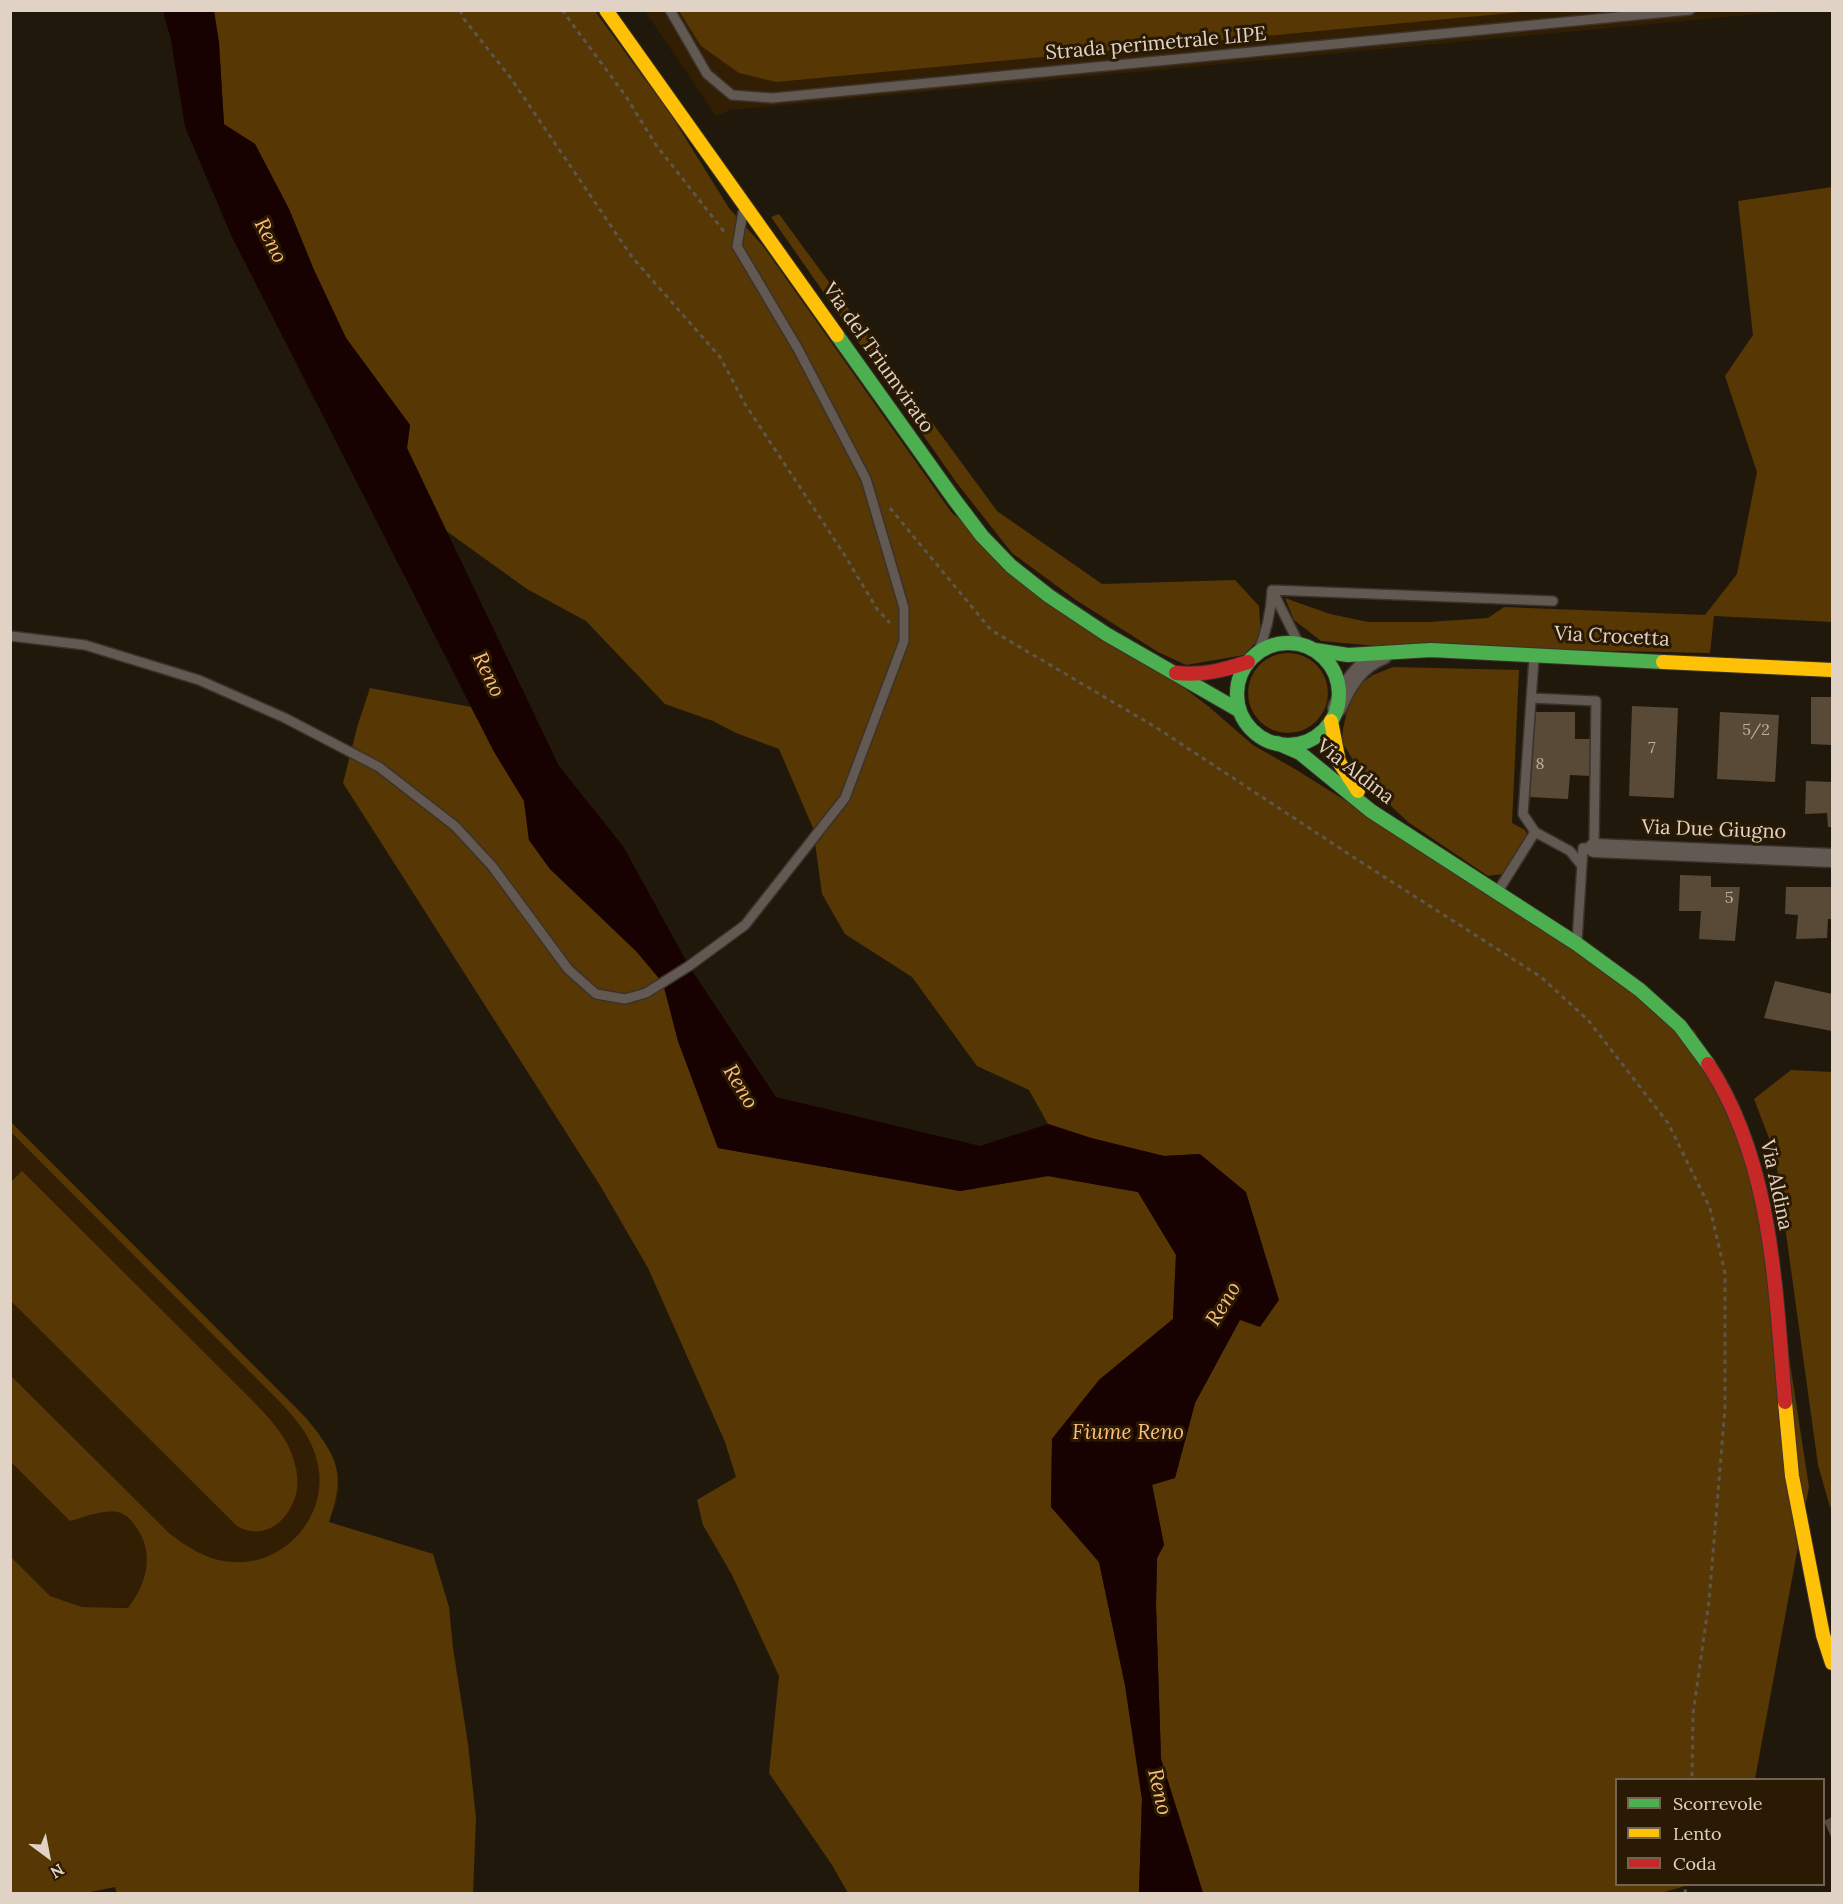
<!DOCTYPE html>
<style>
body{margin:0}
#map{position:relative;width:1843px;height:1904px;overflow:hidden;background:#21180c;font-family:Lora,serif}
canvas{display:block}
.frame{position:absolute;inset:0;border:12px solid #e0d3c6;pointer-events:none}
.legend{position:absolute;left:1615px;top:1778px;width:210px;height:108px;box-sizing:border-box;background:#2a1903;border:2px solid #736351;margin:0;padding:8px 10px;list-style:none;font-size:18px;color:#e0d3c6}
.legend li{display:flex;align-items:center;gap:12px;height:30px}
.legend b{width:30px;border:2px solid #736351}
.north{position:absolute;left:18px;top:1826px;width:60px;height:60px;-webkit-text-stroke:4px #2a1903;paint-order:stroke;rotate:148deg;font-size:16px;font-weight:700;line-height:24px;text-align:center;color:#e0d3c6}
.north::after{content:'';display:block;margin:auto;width:21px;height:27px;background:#e0d3c6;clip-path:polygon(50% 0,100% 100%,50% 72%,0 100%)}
</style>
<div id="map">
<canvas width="1843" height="1904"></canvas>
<div class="frame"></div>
<ul class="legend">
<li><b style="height:8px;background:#4caf50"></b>Scorrevole</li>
<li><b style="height:8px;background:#ffc107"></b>Lento</li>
<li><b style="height:8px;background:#c62828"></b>Coda</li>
</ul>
<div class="north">N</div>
</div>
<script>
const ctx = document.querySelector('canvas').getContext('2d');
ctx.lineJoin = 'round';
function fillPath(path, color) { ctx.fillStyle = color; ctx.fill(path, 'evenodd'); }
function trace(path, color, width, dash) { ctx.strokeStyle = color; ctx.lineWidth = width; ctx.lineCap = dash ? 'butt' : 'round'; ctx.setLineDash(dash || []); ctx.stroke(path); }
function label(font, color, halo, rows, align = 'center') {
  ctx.font = font + ' Lora,serif'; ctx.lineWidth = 6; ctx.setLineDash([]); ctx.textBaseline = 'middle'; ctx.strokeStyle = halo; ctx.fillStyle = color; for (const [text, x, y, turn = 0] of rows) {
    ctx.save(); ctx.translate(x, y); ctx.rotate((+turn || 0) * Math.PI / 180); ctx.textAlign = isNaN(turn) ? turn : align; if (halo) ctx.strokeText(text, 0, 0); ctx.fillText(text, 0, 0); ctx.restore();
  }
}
fillPath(new Path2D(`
 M645,11H1790L730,110L716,116Z
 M10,1122L298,1409L324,1441L332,1456L338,1474L339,1488L336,1505L316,1544L164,1608L82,1607L50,1596L11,1557Z`), '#321e02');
fillPath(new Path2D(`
 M214,11H595L671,115L729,208L763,246L952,513L1208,706L1253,745L1295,769L1448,865L1695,1031L1768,1220L1809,1487L1755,1779L1616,1780V1884L1689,1885L1657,1894L1203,1893L1161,1759L1156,1605L1157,1558L1164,1545L1152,1484L1175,1478L1195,1403L1240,1319L1200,1154L1164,1156L1091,1138L1048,1124L1029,1090L977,1066L912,977L845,934L822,894L813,828L779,749L736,733L713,721L665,704L586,621L527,589L445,530L407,448L410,425L346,338L314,270L289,209L255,144L224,125L219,43Z
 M679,11H1532L776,82L739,73L701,46Z
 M1832,187V622L1714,616L1710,653L1376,646L1321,641L1294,620L1285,598L1330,614L1368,622H1428L1488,618L1504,607L1705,615L1737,574L1757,472L1725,376L1753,335L1738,201Z
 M779,214L997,511L1102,584L1235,580L1259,606L1261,637L1244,655L1186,665L1158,652L1076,600L1012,553L956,482L771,217Z
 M1248 693a40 40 0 1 1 80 0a40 40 0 1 1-80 0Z
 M1393,667L1519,670L1512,823L1525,830L1527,834L1503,874L1488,876L1408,822L1367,783L1342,742L1343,729L1347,711L1353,694L1358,685L1373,675Z
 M370,688L471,707L495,752L524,801L529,840L550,869L636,951L663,983L678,1041L718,1148L960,1191L1048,1176L1138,1192L1176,1255L1173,1319L1099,1380L1052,1439L1051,1507L1099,1562L1125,1685L1142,1799L1139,1893H848L832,1865L769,1773L779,1676L732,1575L703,1525L697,1500L736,1477L725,1442L648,1268L601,1187L343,783L358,724Z
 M1791,1070L1832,1072V1506L1830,1507L1818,1465L1775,1154L1754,1099Z
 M11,1122L307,1419C338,1458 346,1473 329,1522L433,1554L449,1607L453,1648L468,1744L476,1818L473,1893L117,1894L115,1887L85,1893H11V1557L50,1596L82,1607L128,1608C145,1586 154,1559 140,1533C136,1526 130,1517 121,1513C106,1508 85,1517 70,1521L11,1462V1376L170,1534C189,1548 209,1561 233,1562C286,1566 331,1513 317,1461C312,1438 297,1420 281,1403L11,1132Z
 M22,1171L250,1398C267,1416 286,1434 293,1458C297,1469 299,1482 296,1494C289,1521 264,1542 237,1526L11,1301V1182Z`), '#573704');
fillPath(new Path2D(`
 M163,11H214L219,43L224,124L255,144L289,209L314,270L346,338L410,425L407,448L559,766L623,846L689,966L776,1097L980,1146L1048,1124L1091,1138L1164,1156L1200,1154L1246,1192L1279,1300L1260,1327L1240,1320L1195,1403L1175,1478L1152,1485L1164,1545L1157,1558L1156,1605L1161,1759L1203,1893H1139L1142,1799L1125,1685L1099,1562L1051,1507L1052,1439L1099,1380L1173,1319L1176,1255L1138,1192L1048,1176L960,1191L718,1148L678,1041L663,983L636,951L550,869L529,840L524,801L494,752L231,235L185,127L171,40Z`), '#180201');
fillPath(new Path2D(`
 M1811,697H1832V745L1811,744Z
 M1632,706L1678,708L1674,798L1629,796Z
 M1533,712H1575V739H1594L1592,776L1570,775L1568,799L1529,797Z
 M1720,712L1779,715L1775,782L1717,779Z
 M1806,781L1832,782V827H1828L1827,813L1805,814Z
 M1680,875L1711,876V887H1740L1735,941L1699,939L1701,911H1679Z
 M1786,887H1832V919H1828L1827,938L1796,939L1798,915L1785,914Z
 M1775,981L1832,994V1031L1764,1018Z
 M1832,1817V1839L1824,1821Z`), '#584a37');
const lane = new Path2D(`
 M670,10L707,74L732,95L772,98L1690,10
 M1272,590L1553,601
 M1272,590L1299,644
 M10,636L85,645L199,680L285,718L379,767L455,826L492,866L568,969L596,994L625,999L646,993L689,966L745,925L845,798L904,641V608L866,479L798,349L737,246L743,212
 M1257,654C1267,632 1271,613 1272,590
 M1531,698L1596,701L1594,848H1583L1577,942
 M1535,832L1570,851L1582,866
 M1498,891L1535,832L1523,814L1534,658`);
const street = new Path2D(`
 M1337,708C1347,685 1358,665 1383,655
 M1594,848L1832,858`);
const fast = new Path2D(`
 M837,335L954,499L982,536L1011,566L1049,596L1106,634L1240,711
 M1237 694a51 51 0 1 1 102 0a51 51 0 1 1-102 0Z
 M1315,650L1348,655L1431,650L1663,662
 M1277,743L1300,753L1371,811L1577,944L1640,990L1680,1026L1708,1064`);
const slow = new Path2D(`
 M606,10L837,335
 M1663,662L1832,670
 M1331,721L1339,762L1358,791
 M1785,1402L1792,1476L1823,1635L1832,1663`);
const jam = new Path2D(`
 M1176,673C1202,676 1224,670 1248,662
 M1708,1064C1773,1163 1775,1288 1785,1402`);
trace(lane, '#3a322b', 12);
trace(street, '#3a322b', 21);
trace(fast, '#3a322b', 16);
trace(slow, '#3a322b', 16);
trace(jam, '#3a322b', 16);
trace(new Path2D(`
 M460,10L464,19L510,77L632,257L720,357L745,404L844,554L877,609L890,623
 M562,10L625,95L656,145L726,234
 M890,508L991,630L1157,728L1361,862L1541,977L1588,1020L1668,1123L1710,1208L1725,1273V1408L1709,1601L1693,1714L1692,1780
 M1685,1894L1686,1884`), '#5d564d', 3, [4.5, 4.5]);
trace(lane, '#625a52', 9);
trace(street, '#625a52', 18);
trace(fast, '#4caf50', 14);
trace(slow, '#ffc107', 14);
trace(jam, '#c62828', 14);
label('16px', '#beb1a2', null, [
 ["5/2",1756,730],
 ["7",1652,748],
 ["8",1540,764],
 ["5",1729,898]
]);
label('20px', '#e0d3c6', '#2a1903', [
 ["Strada perimetrale LIPE",1156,44,-5],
 ["Via del Triumvirato",878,358,55],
 ["Via Crocetta",1612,637,3],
 ["Via Aldina",1355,772,38],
 ["Via Due Giugno",1714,830,2],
 ["Via Aldina",1776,1185,78]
]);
label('italic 21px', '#f9be77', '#2a1903', [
 ["Reno",270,241,63],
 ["Reno",488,675,64],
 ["Reno",740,1087,59],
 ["Reno",1224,1304,-59],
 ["Fiume Reno",1128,1433],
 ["Reno",1159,1792,77]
]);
</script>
